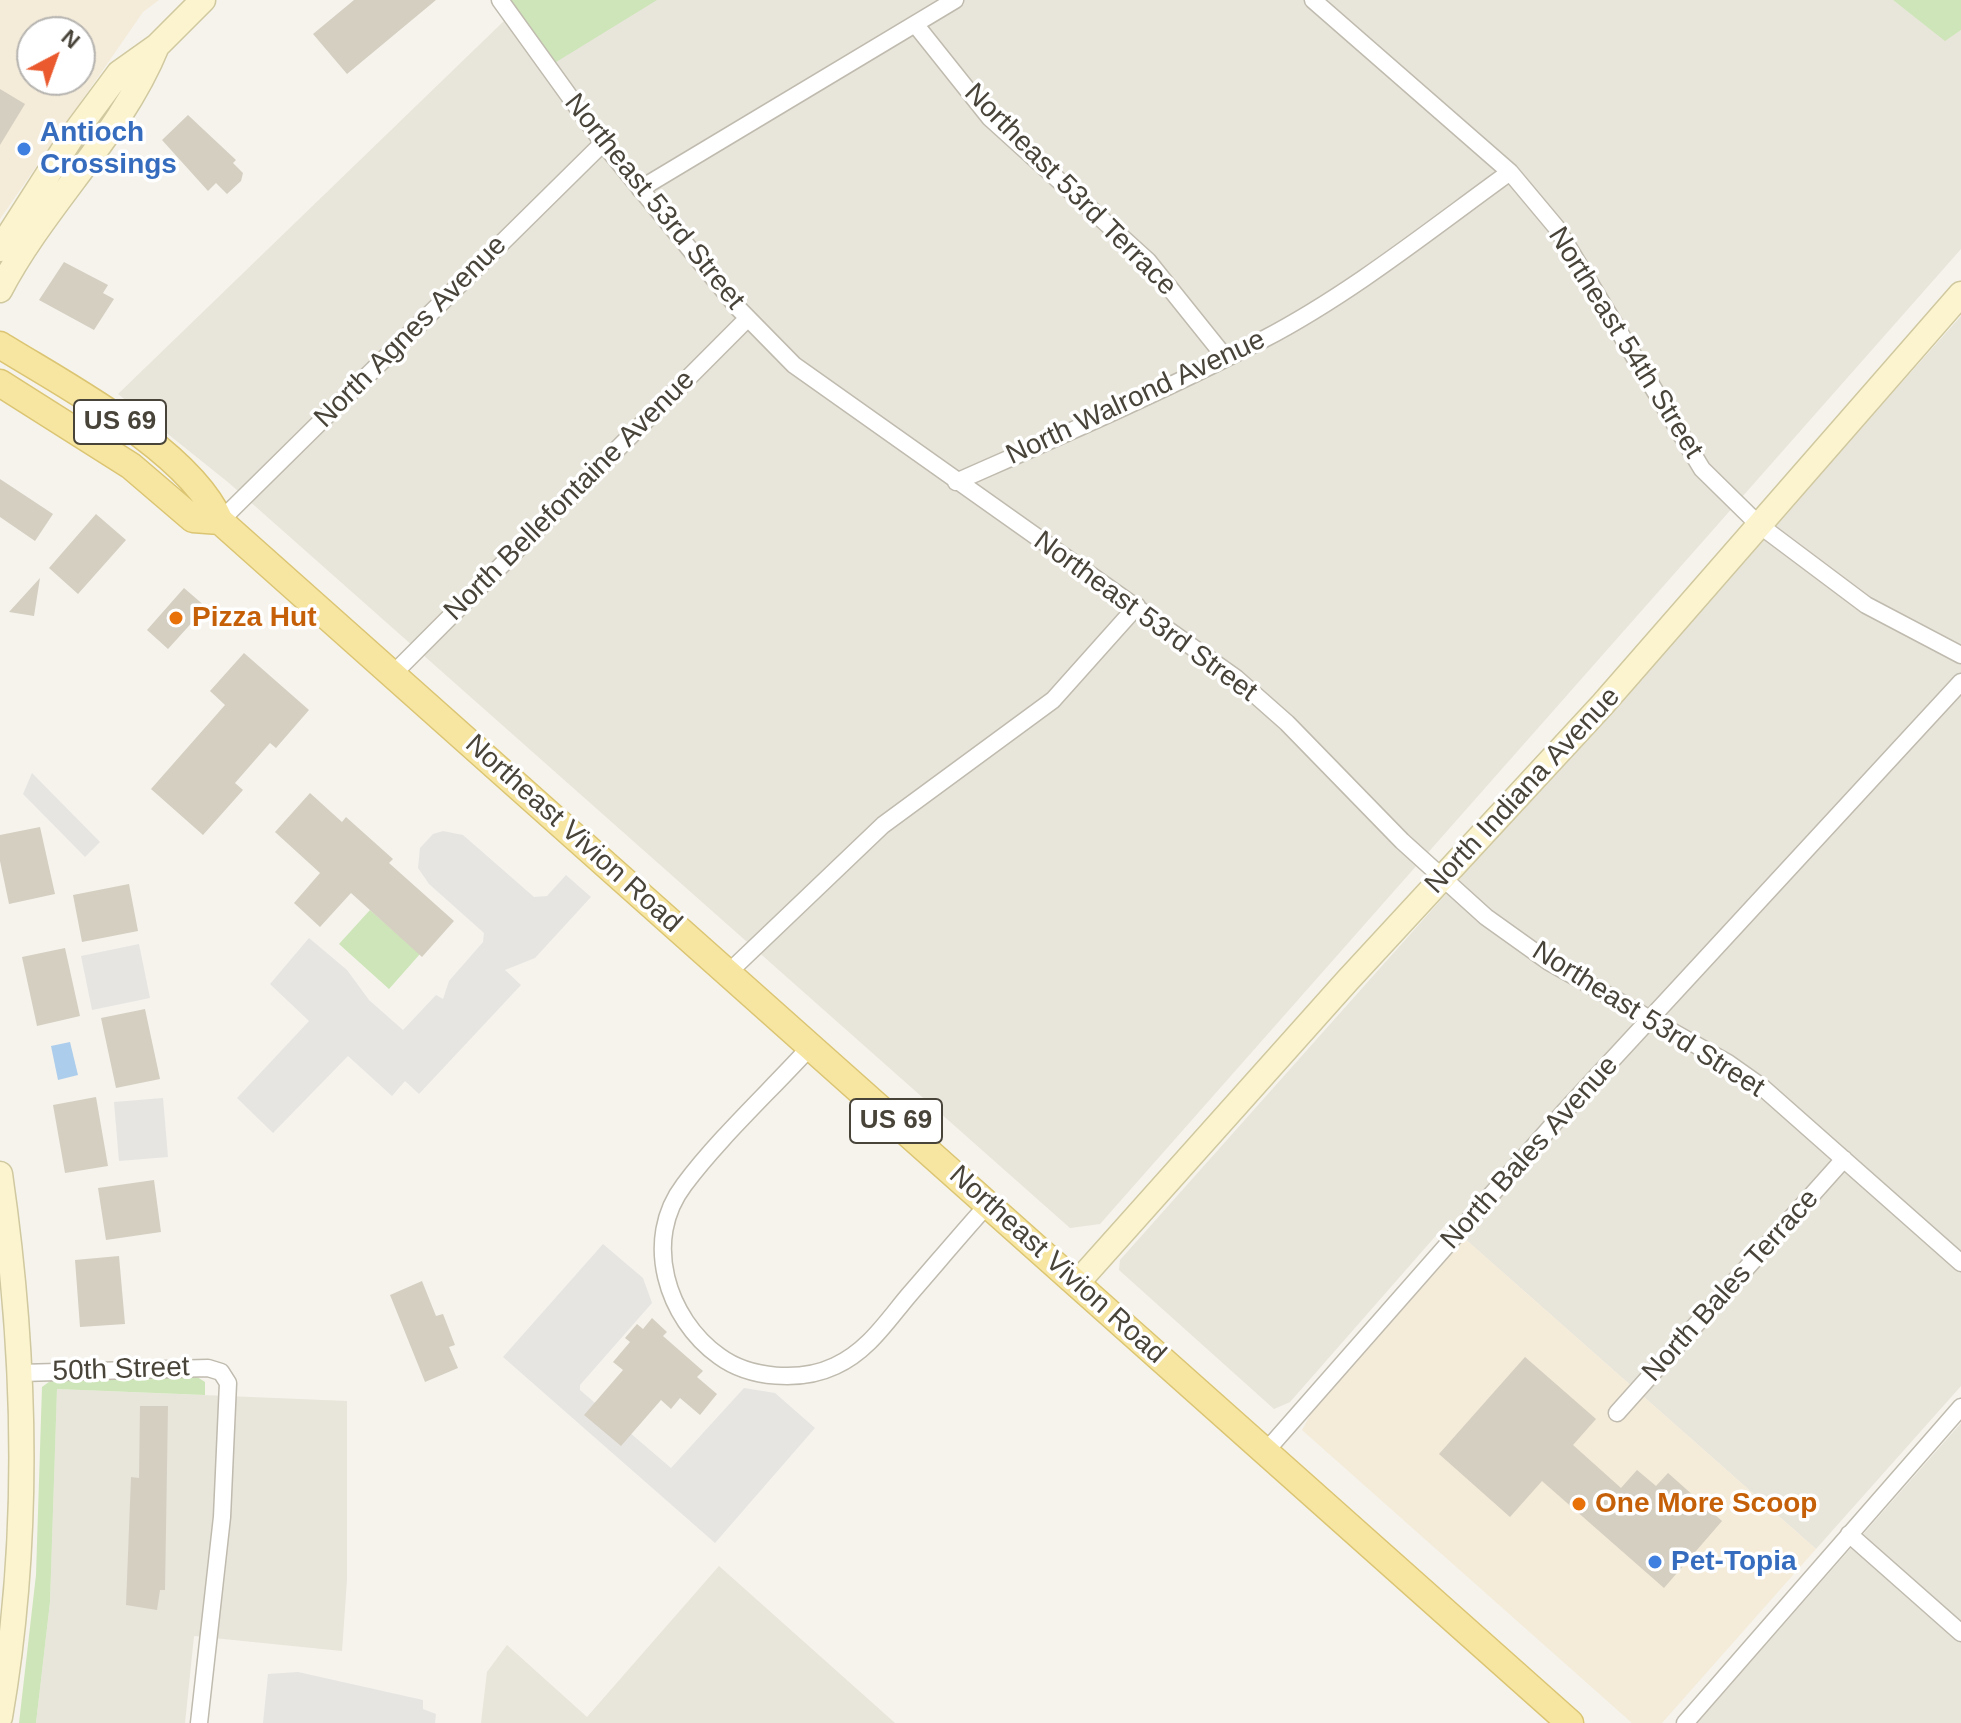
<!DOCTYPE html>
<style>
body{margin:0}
#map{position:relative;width:1961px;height:1723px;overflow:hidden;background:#f5f3ec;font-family:Helvetica,sans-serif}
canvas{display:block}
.north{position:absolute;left:16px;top:16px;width:80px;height:80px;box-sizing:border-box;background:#fff;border:2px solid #b6b4b0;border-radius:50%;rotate:41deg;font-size:22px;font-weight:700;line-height:32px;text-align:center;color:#49443a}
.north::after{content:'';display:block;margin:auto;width:28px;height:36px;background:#ea5a2e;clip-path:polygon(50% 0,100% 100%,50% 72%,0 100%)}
</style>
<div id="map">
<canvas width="1961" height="1723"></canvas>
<div class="north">N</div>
</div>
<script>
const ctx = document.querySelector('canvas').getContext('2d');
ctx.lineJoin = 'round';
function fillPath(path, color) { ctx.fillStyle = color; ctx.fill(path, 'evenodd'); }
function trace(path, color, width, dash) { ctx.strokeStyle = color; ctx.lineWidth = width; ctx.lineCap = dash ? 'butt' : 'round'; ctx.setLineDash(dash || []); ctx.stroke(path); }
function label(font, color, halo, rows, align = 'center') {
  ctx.font = font + ' Helvetica,sans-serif'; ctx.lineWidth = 7; ctx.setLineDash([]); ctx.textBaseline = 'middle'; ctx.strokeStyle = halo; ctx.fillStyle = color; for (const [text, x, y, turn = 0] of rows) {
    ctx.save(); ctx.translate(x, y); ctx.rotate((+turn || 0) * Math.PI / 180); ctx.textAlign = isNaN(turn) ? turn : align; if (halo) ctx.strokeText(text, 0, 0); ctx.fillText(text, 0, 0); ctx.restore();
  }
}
fillPath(new Path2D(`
 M657,0H1893L1945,40L1961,30V249L1100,1224L1070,1228L229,483L118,394L506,19Z
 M1961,316V1386L1816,1549L1447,1223L1290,1402L1274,1409L1119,1270L1120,1260Z
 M57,1389L347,1401V1579L342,1651L194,1636L185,1723H36L50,1602Z
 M1961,1423V1723H1697Z
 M719,1566L895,1723H481L487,1672L507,1645L587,1717Z`), '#e8e5da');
fillPath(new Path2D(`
 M0,0H159L143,12L0,219ZM32,32H80V80H32Z
 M1463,1237L1816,1549L1662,1723H1632L1302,1430L1314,1408Z`), '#f4ebd9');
fillPath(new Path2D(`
 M505,0H657L548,67Z
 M1893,0H1961V30L1945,41Z
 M370,910L420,954L389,989L339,944Z
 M194,1375L205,1382V1395L57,1389L50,1602L36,1723H19L36,1575L42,1387L53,1379Z`), '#cde5b8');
fillPath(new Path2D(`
 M32,773L100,842L85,857L23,794Z
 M443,831L463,835L534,897L547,896L566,875L591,897L535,958L505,970L521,985L419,1094L405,1081L392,1096L348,1056L273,1133L237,1098L309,1021L270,984L309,938L347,970L369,1000L403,1030L436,995L443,999L449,981L483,942L484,933L429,884L418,868L420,848L433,834Z
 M139,944L150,998L92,1010L81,956Z
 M163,1098L168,1157L119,1161L114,1102Z
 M603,1244L643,1278L652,1303L580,1385V1390L671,1468L744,1388L775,1393L815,1428L715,1543L503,1357Z
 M298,1672L423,1700V1709L436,1714L435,1723H263L268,1674Z`), '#e7e5e2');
fillPath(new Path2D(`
 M70,1042L78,1075L58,1080L51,1046Z`), '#adcdec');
fillPath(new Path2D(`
 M354,0H436L347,74L313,34Z
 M0,89L25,104L0,145Z
 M188,115L236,160L233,163L243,173L241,181L227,194L216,183L208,191L162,140Z
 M64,262L108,285L103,293L114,299L94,330L39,300Z
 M0,479L53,514L35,541L0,517Z
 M96,514L126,540L78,594L49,568Z
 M40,578L34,616L9,612Z
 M184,588L206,607L168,649L147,630Z
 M244,653L309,710L276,748L270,743L235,783L243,790L203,835L151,789L225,705L210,691Z
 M310,793L342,822L346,817L393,859L389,863L454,921L422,957L351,893L320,927L294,903L320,873L275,832Z
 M40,827L55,894L9,904L0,861V835Z
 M129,884L138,931L82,942L73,895Z
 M65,948L80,1016L37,1026L22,957Z
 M145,1009L160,1079L116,1088L101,1018Z
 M96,1097L108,1166L65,1173L53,1105Z
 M154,1180L161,1232L106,1240L98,1188Z
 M119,1256L125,1324L80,1327L75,1260Z
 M422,1281L436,1316L443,1314L455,1345L449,1347L458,1368L425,1382L390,1295Z
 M652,1318L667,1332L663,1336L703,1371L697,1377L717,1394L700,1415L680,1398L671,1409L661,1400L621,1446L584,1415L623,1370L613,1362L630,1342L625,1338L637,1324L643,1329Z
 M1525,1357L1596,1419L1573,1445L1621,1488L1637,1470L1656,1486L1668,1473L1722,1521L1664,1588L1542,1481L1510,1517L1439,1454Z
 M140,1406H168L165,1590H160L157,1610L126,1605L131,1477L139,1478Z`), '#d5cfc2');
const street = new Path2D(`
 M500,0L603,143L738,308L794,365L1236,678L1287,723L1402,841L1486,917L1549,962L1728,1063L1762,1087L1961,1263
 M1313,0L1510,172L1556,227L1702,469L1758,524L1866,605L1961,655
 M915,24L990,118L1148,261L1225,357
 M640,189L955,0
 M956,482C1060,436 1164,391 1264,339C1352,293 1431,229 1510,172
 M220,521L603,143
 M393,674L747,319
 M729,972L883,825L1053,700L1137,606
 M811,1046C771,1090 718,1139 684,1185C642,1240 667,1319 719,1356C750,1379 801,1382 835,1366C868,1351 887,1321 909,1295C936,1264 962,1233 989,1203
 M20,1373L208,1368L221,1372L228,1383L222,1517L199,1723
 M1617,1413L1844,1159
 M1266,1451L1564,1112L1961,682
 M1849,1534L1961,1633
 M1685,1723L1961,1407`);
const secondary = new Path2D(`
 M0,249L73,135L119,73L157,46L203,0
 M0,290C45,204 121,135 157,46
 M0,1174C26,1353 31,1538 0,1717
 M1078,1282L1347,981L1603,704L1961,294`);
const primary = new Path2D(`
 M0,345C66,386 189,450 220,521L1570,1723
 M0,383L131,466L193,519L220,521`);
trace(street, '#c0bbaf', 19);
trace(secondary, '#d0c89f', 27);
trace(primary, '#dbc573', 29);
trace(street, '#fff', 16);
trace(secondary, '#fbf4cf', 24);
trace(primary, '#f7e6a2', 26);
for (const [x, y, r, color] of [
 [24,149,8,"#3f7fe0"],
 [176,618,8,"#e8710a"],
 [1579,1504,8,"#e8710a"],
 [1655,1562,8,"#3f7fe0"]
]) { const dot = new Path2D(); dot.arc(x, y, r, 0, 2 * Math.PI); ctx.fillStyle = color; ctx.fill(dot); trace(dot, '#fff', 3); }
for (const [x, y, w] of [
 [120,422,92],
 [896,1121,92]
]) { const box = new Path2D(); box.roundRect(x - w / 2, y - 22, w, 44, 6); ctx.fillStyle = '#fff'; ctx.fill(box); trace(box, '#49443a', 2); }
label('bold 26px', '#49443a', null, [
 ["US 69",120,422],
 ["US 69",896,1121]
]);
label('bold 28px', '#366cbe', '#fff', [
 ["Antioch",40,133],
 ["Crossings",40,165],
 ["Pet-Topia",1671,1562]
], 'left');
label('28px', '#49443a', '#fff', [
 ["Northeast 53rd Terrace",1070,190,45],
 ["Northeast 53rd Street",654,202,51],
 ["North Agnes Avenue",411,332,-45],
 ["Northeast 54th Street",1625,343,58],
 ["North Walrond Avenue",1136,398,-25],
 ["North Bellefontaine Avenue",570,496,-45],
 ["Northeast 53rd Street",1145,617,36],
 ["North Indiana Avenue",1523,791,-47],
 ["Northeast Vivion Road",573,834,42],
 ["Northeast 53rd Street",1648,1020,32],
 ["North Bales Avenue",1530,1153,-48],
 ["Northeast Vivion Road",1057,1265,42],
 ["North Bales Terrace",1731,1286,-48],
 ["50th Street",121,1370,-2]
]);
label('bold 28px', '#c56008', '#fff', [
 ["Pizza Hut",192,618],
 ["One More Scoop",1595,1504]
], 'left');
</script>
